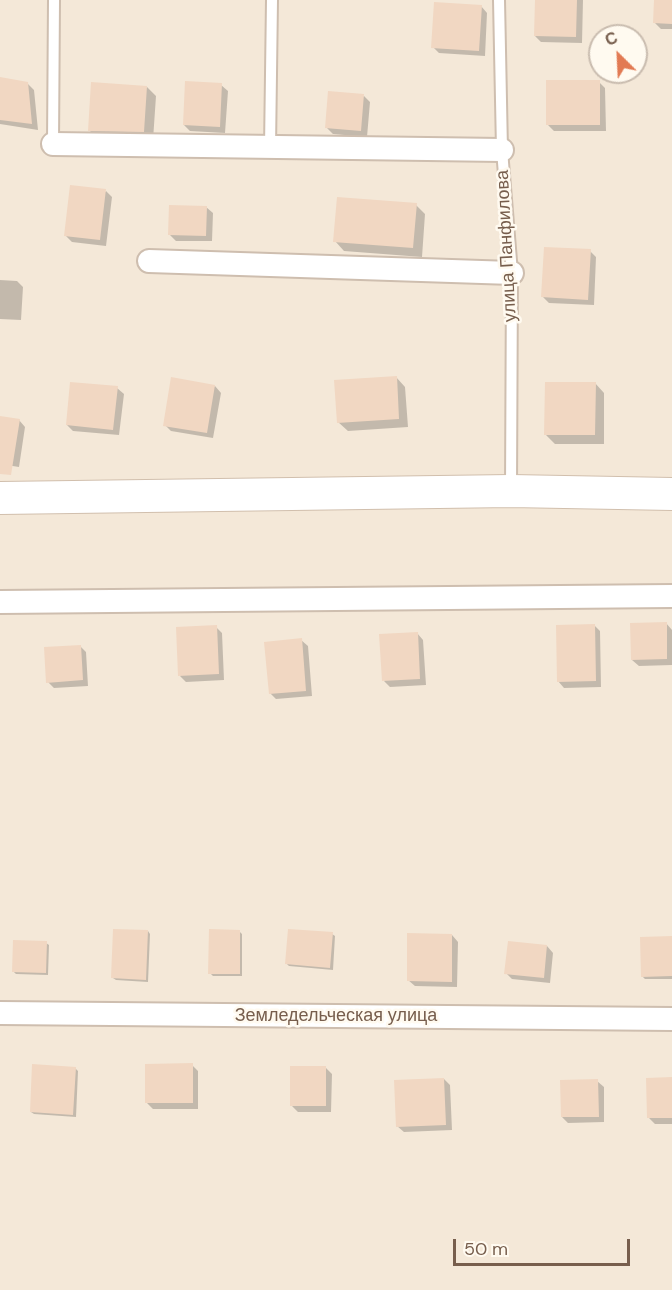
<!DOCTYPE html>
<meta charset="utf-8">
<style>
body{margin:0}
#map{position:relative;width:672px;height:1290px;overflow:hidden;background:#fcf6ea;font-family:"DM Sans",sans-serif}
canvas{display:block}
.north{position:absolute;left:588px;top:24px;width:60px;height:60px;box-sizing:border-box;background:#fffaf0;border:2px solid #c9bcaf;border-radius:50%;rotate:336deg;font-size:16px;font-weight:700;line-height:24px;text-align:center;color:#775e4d}
.north::after{content:'';display:block;margin:auto;width:21px;height:27px;background:#e27a53;clip-path:polygon(50% 0,100% 100%,50% 72%,0 100%)}
.scale{position:absolute;left:453px;top:1239px;width:177px;height:27px;box-sizing:border-box;border:3px solid #775e4d;border-top:0;padding-left:8px;font-size:18px;line-height:21px;white-space:nowrap;color:#775e4d;-webkit-text-stroke:4px #fffaf0;paint-order:stroke}
</style>
<div id="map">
<canvas width="672" height="1290"></canvas>
<div class="north">С</div>
<div class="scale">50 m</div>
</div>
<script>
const ctx = document.querySelector('canvas').getContext('2d');
ctx.lineJoin = 'round';
function fillPath(path, color) { ctx.fillStyle = color; ctx.fill(path, 'evenodd'); }
function trace(path, color, width, dash) { ctx.strokeStyle = color; ctx.lineWidth = width; ctx.lineCap = dash ? 'butt' : 'round'; ctx.setLineDash(dash || []); ctx.stroke(path); }
function label(font, color, halo, rows, align = 'center') {
  ctx.font = font + ' "DM Sans",sans-serif'; ctx.lineWidth = 5; ctx.setLineDash([]); ctx.textBaseline = 'middle'; ctx.strokeStyle = halo; ctx.fillStyle = color; for (const [text, x, y, turn = 0] of rows) {
    ctx.save(); ctx.translate(x, y); ctx.rotate((+turn || 0) * Math.PI / 180); ctx.textAlign = isNaN(turn) ? turn : align; if (halo) ctx.strokeText(text, 0, 0); ctx.fillText(text, 0, 0); ctx.restore();
  }
}
fillPath(new Path2D(`
 M0,0H672V1290H0ZM600,36H636V72H600Z`), '#f4e8d8');
fillPath(new Path2D(`
 M536,0H583L582,43L541,42L535,36Z
 M655,0H672V29H661L655,23Z
 M481,6L487,13L485,56L439,53L433,47Z
 M0,79L27,83L34,90L38,130L0,124Z
 M599,82L605,88L606,131H554L548,125Z
 M221,85L228,91L225,133L190,131L184,125Z
 M147,87L156,96L153,140L98,139L89,130Z
 M364,96L370,102L367,137L333,134L327,128Z
 M106,191L112,197L106,246L72,242L66,236Z
 M416,205L425,214L422,257L344,251L335,241Z
 M206,207L213,213L212,241H176L170,235Z
 M590,251L596,257L594,305L549,303L543,297Z
 M0,280L17,281L23,287L21,320L0,319Z
 M396,377L405,387L408,427L348,431L338,422Z
 M595,383L604,393V444H555L546,435Z
 M215,386L221,393L213,438L171,431L165,425Z
 M117,388L124,394L119,435L73,431L67,425Z
 M0,417L19,420L25,427L19,467L0,464Z
 M666,623L672,630V665L639,666L632,660Z
 M594,625L600,631L601,687L564,688L558,681Z
 M216,627L222,633L224,680L186,682L180,676Z
 M417,633L423,640L426,685L390,687L384,681Z
 M301,640L308,646L312,696L276,699L270,693Z
 M80,646L86,652L88,686L54,688L48,682Z
 M148,931L150,934L148,982L116,980L113,978Z
 M239,931L242,934V976H213L210,973Z
 M332,934L335,936L333,970L289,966L286,963Z
 M452,935L458,942L457,987L415,986L408,980Z
 M672,938V979H645L642,976Z
 M46,943L49,945L48,975L16,974L13,971Z
 M547,946L553,953L550,983L512,979L506,973Z
 M192,1065L198,1071V1109H153L147,1103Z
 M75,1068L78,1071L76,1117L34,1114L31,1112Z
 M326,1068L332,1074L331,1112H298L292,1106Z
 M672,1078V1124H655L649,1118Z
 M444,1079L450,1085L452,1130L404,1132L397,1126Z
 M597,1081L604,1087V1122L568,1123L562,1117Z`), '#0003');
fillPath(new Path2D(`
 M535,0H577L576,37L534,36Z
 M654,0H672V24L653,23Z
 M434,2L482,5L479,51L431,48Z
 M0,77L28,82L32,124L0,120Z
 M546,80H600V125H546Z
 M185,81L222,83L220,127L183,125Z
 M91,82L147,86L144,132L88,131Z
 M328,91L364,94L361,131L325,128Z
 M70,185L106,189L100,240L64,236Z
 M337,197L417,203L413,248L333,242Z
 M169,205L207,206L206,236L168,235Z
 M544,247L591,249L588,300L541,297Z
 M397,376L399,419L337,423L334,380Z
 M171,377L215,385L207,433L163,426Z
 M70,382L118,386L113,430L66,425Z
 M545,382H596L595,435H544Z
 M0,416L20,419L11,475L0,474Z
 M667,622V659L631,660L630,623Z
 M595,624L596,681L557,682L556,625Z
 M217,625L219,674L178,676L176,627Z
 M418,632L420,679L382,681L379,634Z
 M302,638L306,691L269,694L264,642Z
 M81,645L83,680L46,683L44,647Z
 M113,929L148,930L146,980L111,978Z
 M209,929L240,930V974H208Z
 M288,929L333,932L330,968L285,964Z
 M407,933L452,934V982L407,981Z
 M672,936V976L641,977L640,937Z
 M13,940L47,941L46,973L12,972Z
 M508,941L547,945L544,978L504,974Z
 M193,1063V1103H145V1064Z
 M32,1064L76,1067L73,1115L30,1112Z
 M290,1066H326V1106H290Z
 M672,1077V1118H647L646,1078Z
 M444,1078L446,1125L396,1127L394,1080Z
 M598,1079L599,1117H561L560,1080Z`), '#f1d7c2');
const lane = new Path2D(`
 M499,0L502,150L512,273L511,488
 M53,144L54,0
 M270,148L272,0`);
const street = new Path2D(`
 M53,144L502,150
 M149,261L512,273
 M0,602L672,596
 M0,1013L672,1019`);
const secondary = new Path2D(`
 M0,498L511,491L672,494`);
trace(lane, '#cebeaf', 14);
trace(street, '#cebeaf', 26);
trace(secondary, '#d1bfad', 34);
trace(lane, '#fff', 10);
trace(street, '#fff', 22);
trace(secondary, '#fff', 32);
label('18px', '#775e4d', '#fffaf0', [
 ["улица Панфилова",507,246,-93],
 ["Земледельческая улица",336,1016]
]);
</script>
